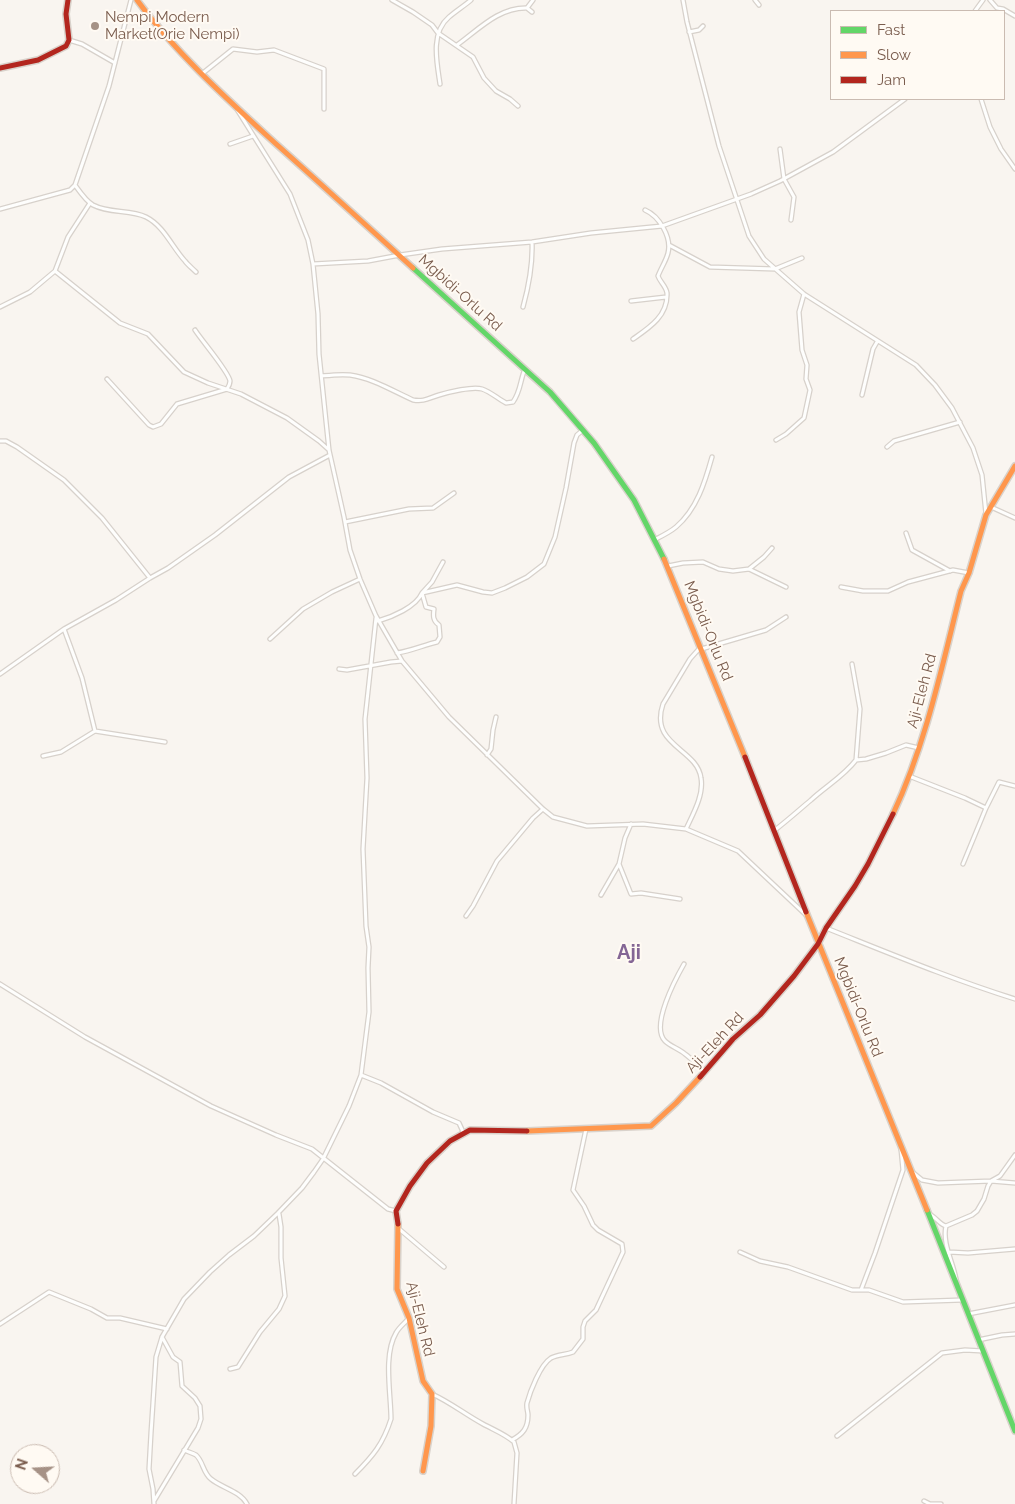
<!DOCTYPE html>
<style>
body{margin:0}
#map{position:relative;width:1015px;height:1504px;overflow:hidden;background:#f9f5f0;font-family:Raleway,sans-serif}
canvas{display:block}
.legend{position:absolute;left:830px;top:10px;width:175px;height:90px;box-sizing:border-box;background:#fffaf3;border:1px solid #cabbb1;margin:0;padding:6px 9px;list-style:none;font-size:15px;color:#7a5c4d}
.legend li{display:flex;align-items:center;gap:10px;height:25px}
.legend b{width:25px;border:1px solid #cabbb1}
.north{position:absolute;left:10px;top:1444px;width:50px;height:50px;box-sizing:border-box;background:#fffaf3;border:1px solid #cabbb1;border-radius:50%;rotate:289deg;font-size:14px;font-weight:700;line-height:20px;text-align:center;color:#7a5c4d}
.north::after{content:'';display:block;margin:auto;width:18px;height:22px;background:#a69286;clip-path:polygon(50% 0,100% 100%,50% 72%,0 100%)}
</style>
<div id="map">
<canvas width="1015" height="1504"></canvas>
<ul class="legend">
<li><b style="height:6px;background:#63d668"></b>Fast</li>
<li><b style="height:6px;background:#ff974d"></b>Slow</li>
<li><b style="height:6px;background:#b3261e"></b>Jam</li>
</ul>
<div class="north">N</div>
</div>
<script>
const ctx = document.querySelector('canvas').getContext('2d');
ctx.lineJoin = 'round';
function trace(path, color, width, dash) { ctx.strokeStyle = color; ctx.lineWidth = width; ctx.lineCap = dash ? 'butt' : 'round'; ctx.setLineDash(dash || []); ctx.stroke(path); }
function label(font, color, halo, rows, align = 'center') {
  ctx.font = font + ' Raleway,sans-serif'; ctx.lineWidth = 4; ctx.setLineDash([]); ctx.textBaseline = 'middle'; ctx.strokeStyle = halo; ctx.fillStyle = color; for (const [text, x, y, turn = 0] of rows) {
    ctx.save(); ctx.translate(x, y); ctx.rotate((+turn || 0) * Math.PI / 180); ctx.textAlign = isNaN(turn) ? turn : align; if (halo) ctx.strokeText(text, 0, 0); ctx.fillText(text, 0, 0); ctx.restore();
  }
}
const street = new Path2D(`
 M392,0L413,12L432,25L438,33L473,57L484,78L496,91L510,99L518,106
 M683,0L687,22L719,146L749,236L764,259L804,294L916,365L935,385L952,408L973,448L982,475L986,514
 M755,0L759,5
 M990,0L997,8L1003,9L1015,16
 M527,8L533,0
 M975,11L983,0
 M689,32L699,30L703,26
 M69,40L82,44L115,63
 M457,45C478,30 499,7 527,8L532,12
 M203,73L233,49L257,52L274,50L324,69V109
 M440,84C437,63 430,33 449,17C456,11 464,6 471,0
 M981,99L990,127L1001,149L1015,169
 M238,111L290,194L308,240L313,264L318,314L319,354L329,450L344,517L350,550L360,579L376,616L402,661L449,717L543,809L553,817L587,826L643,824L686,829L738,851L806,915
 M230,144L253,136
 M780,149L784,179L794,197L791,220
 M75,185C80,192 86,201 93,205C110,214 130,209 146,217C164,226 172,247 185,261C188,265 192,268 196,272
 M0,209L70,190L75,185L109,86L131,0
 M669,245L710,267L775,269L802,258
 M313,264L368,261L400,255L442,249L532,242L591,233L662,226L751,194L780,181L833,152L905,99
 M55,271L120,323L148,334L184,372L208,383L241,394L287,418L319,441L329,450
 M631,301L666,297
 M0,307L30,292L55,271L68,237L90,203
 M523,307C529,285 533,265 532,242
 M633,339C649,328 668,316 667,293C666,286 660,282 658,276C661,268 666,261 668,253C672,237 659,216 645,210
 M322,376C332,375 341,374 350,375C372,378 393,391 413,400C424,402 429,398 439,395C449,392 473,386 482,389C491,392 498,399 506,403L513,402C521,391 520,380 525,369
 M107,379L149,425L153,427L161,424L177,404L227,389C229,386 230,384 230,381C229,372 202,341 195,330
 M862,395L873,349L877,342
 M776,440L786,434L804,418L810,390L806,379L807,365L802,350L799,312L804,294
 M0,441H6L17,447L64,480L102,518L150,578
 M887,447L894,441L960,422
 M991,507L1015,518
 M345,522L409,509L433,508L454,493
 M906,533L912,550L950,571
 M656,539C662,536 670,532 676,527C697,509 705,482 712,457
 M668,566L683,563L703,562L719,569L733,571L749,569L764,557L772,548
 M749,569L786,587
 M841,587L863,591H888L908,582L953,570L969,573
 M378,621C392,617 416,607 422,593L457,585L483,592L492,593L505,588L527,577L544,564L555,537L566,488L574,443L577,435L583,430
 M64,629L82,678L95,731L165,742
 M270,639L303,609L332,592L360,579
 M397,653C411,651 424,645 437,642L440,637L439,625C433,621 433,616 434,609L426,607L422,593L432,582L443,562
 M852,664L860,709L856,760
 M339,669L347,670L391,662L402,661
 M0,674L64,629L116,600L150,578L168,568L215,535L289,477L330,455
 M487,755L491,749L493,730L496,717
 M43,756L61,752L95,731
 M909,776L965,798L986,808
 M686,829C693,814 704,795 701,778C697,748 649,746 663,704L690,659L698,650L766,630L786,617
 M775,830C788,820 799,810 811,800C826,786 844,776 856,760L866,759L886,753L906,745L919,748
 M619,864L631,894L641,893L680,899
 M963,864L986,808L999,782L1015,786
 M601,895L619,864L625,838L631,824
 M466,916L473,906L497,861L533,818L543,809
 M826,928C889,953 951,979 1015,999
 M684,964C676,978 650,1026 665,1041C670,1046 679,1049 685,1054C692,1059 698,1066 705,1072
 M0,984L85,1037L211,1106L276,1135L312,1149L388,1209L396,1211
 M361,1075L381,1083L433,1112L459,1123L464,1134
 M911,1171L922,1180L938,1183L991,1181L1015,1183
 M929,1214C936,1217 940,1225 946,1226L972,1215L977,1211L984,1199L988,1186L991,1181L1000,1176L1015,1155
 M946,1226C942,1243 953,1262 956,1279
 M398,1228L444,1267
 M740,1252L760,1261L788,1267L852,1290H869L903,1302L962,1300
 M949,1252L968,1253L1015,1249
 M861,1290L875,1253L903,1170L901,1149
 M968,1314L1015,1305
 M0,1324L49,1292L91,1309L107,1318H120L167,1329
 M978,1340L1002,1335L1015,1334
 M230,1369L238,1367L260,1332L279,1309L285,1296L281,1258V1227L279,1214
 M432,1394C450,1402 466,1415 483,1424C494,1430 505,1434 514,1442L517,1453L514,1504
 M837,1436L942,1353L965,1350L983,1351
 M512,1440C523,1434 528,1428 528,1415C528,1411 526,1408 527,1403C530,1392 540,1365 551,1358C558,1354 566,1355 573,1352L583,1339V1327L585,1321L596,1310L623,1252L622,1244L598,1230L593,1225L584,1206L573,1190L586,1129
 M184,1450C188,1452 193,1453 196,1455C203,1461 203,1473 211,1479C222,1488 240,1491 247,1504
 M355,1474C373,1456 383,1444 391,1419C391,1394 383,1355 396,1333C399,1327 405,1323 409,1318
 M154,1501L198,1428L201,1419L200,1406L195,1398L182,1386L180,1362L173,1357L162,1337
 M924,1501L930,1504H941
 M154,1504L153,1489L149,1469L151,1433L156,1357L162,1337L184,1299L210,1272L229,1255L254,1236L278,1213L302,1188L314,1172L323,1159L349,1106L361,1075L369,1012L368,968L369,947L366,926L363,849L367,778L365,719L376,618`);
const fast = new Path2D(`
 M413,268L550,392L594,443L634,500L664,559
 M927,1210L1015,1431`);
const slow = new Path2D(`
 M137,0C175,52 227,99 275,143C321,184 367,226 413,268
 M664,559L745,757
 M893,814C926,744 942,666 961,591L969,573L986,515L1015,466
 M806,912L927,1210
 M527,1131L651,1126L676,1103L700,1077
 M398,1224L397,1289L409,1318L423,1381L432,1394L431,1426L423,1471`);
const jam = new Path2D(`
 M0,68L38,60L66,46L69,40L66,14L68,0
 M745,757L806,912
 M700,1077L733,1039L760,1015L794,976L818,944L826,928L855,886L868,864L893,814
 M398,1224L396,1211L410,1186L427,1163L450,1141L470,1130L527,1131`);
trace(street, '#d7d1cb', 5.5);
trace(fast, '#d9d2cb', 8);
trace(slow, '#d9d2cb', 8);
trace(jam, '#d9d2cb', 8);
trace(street, '#fefefd', 3);
trace(fast, '#63d668', 5);
trace(slow, '#ff974d', 5);
trace(jam, '#b3261e', 5);
for (const [x, y, r, color] of [
 [95,26,5,"#a69286"]
]) { const dot = new Path2D(); dot.arc(x, y, r, 0, 2 * Math.PI); ctx.fillStyle = color; ctx.fill(dot); trace(dot, '#fffaf3', 2); }
label('15px', '#7a5c4d', '#fffaf3', [
 ["Nempi Modern",105,17],
 ["Market(Orie Nempi)",105,34]
], 'left');
label('15px', '#7a5c4d', '#fffaf3', [
 ["Mgbidi-Orlu Rd",460,293,42],
 ["Mgbidi-Orlu Rd",708,631,68],
 ["Aji-Eleh Rd",922,691,-75],
 ["Mgbidi-Orlu Rd",858,1007,68],
 ["Aji-Eleh Rd",715,1043,-47],
 ["Aji-Eleh Rd",420,1319,76]
]);
label('bold 20px', '#846695', '#fffaf3', [
 ["Aji",629,953]
]);
</script>
